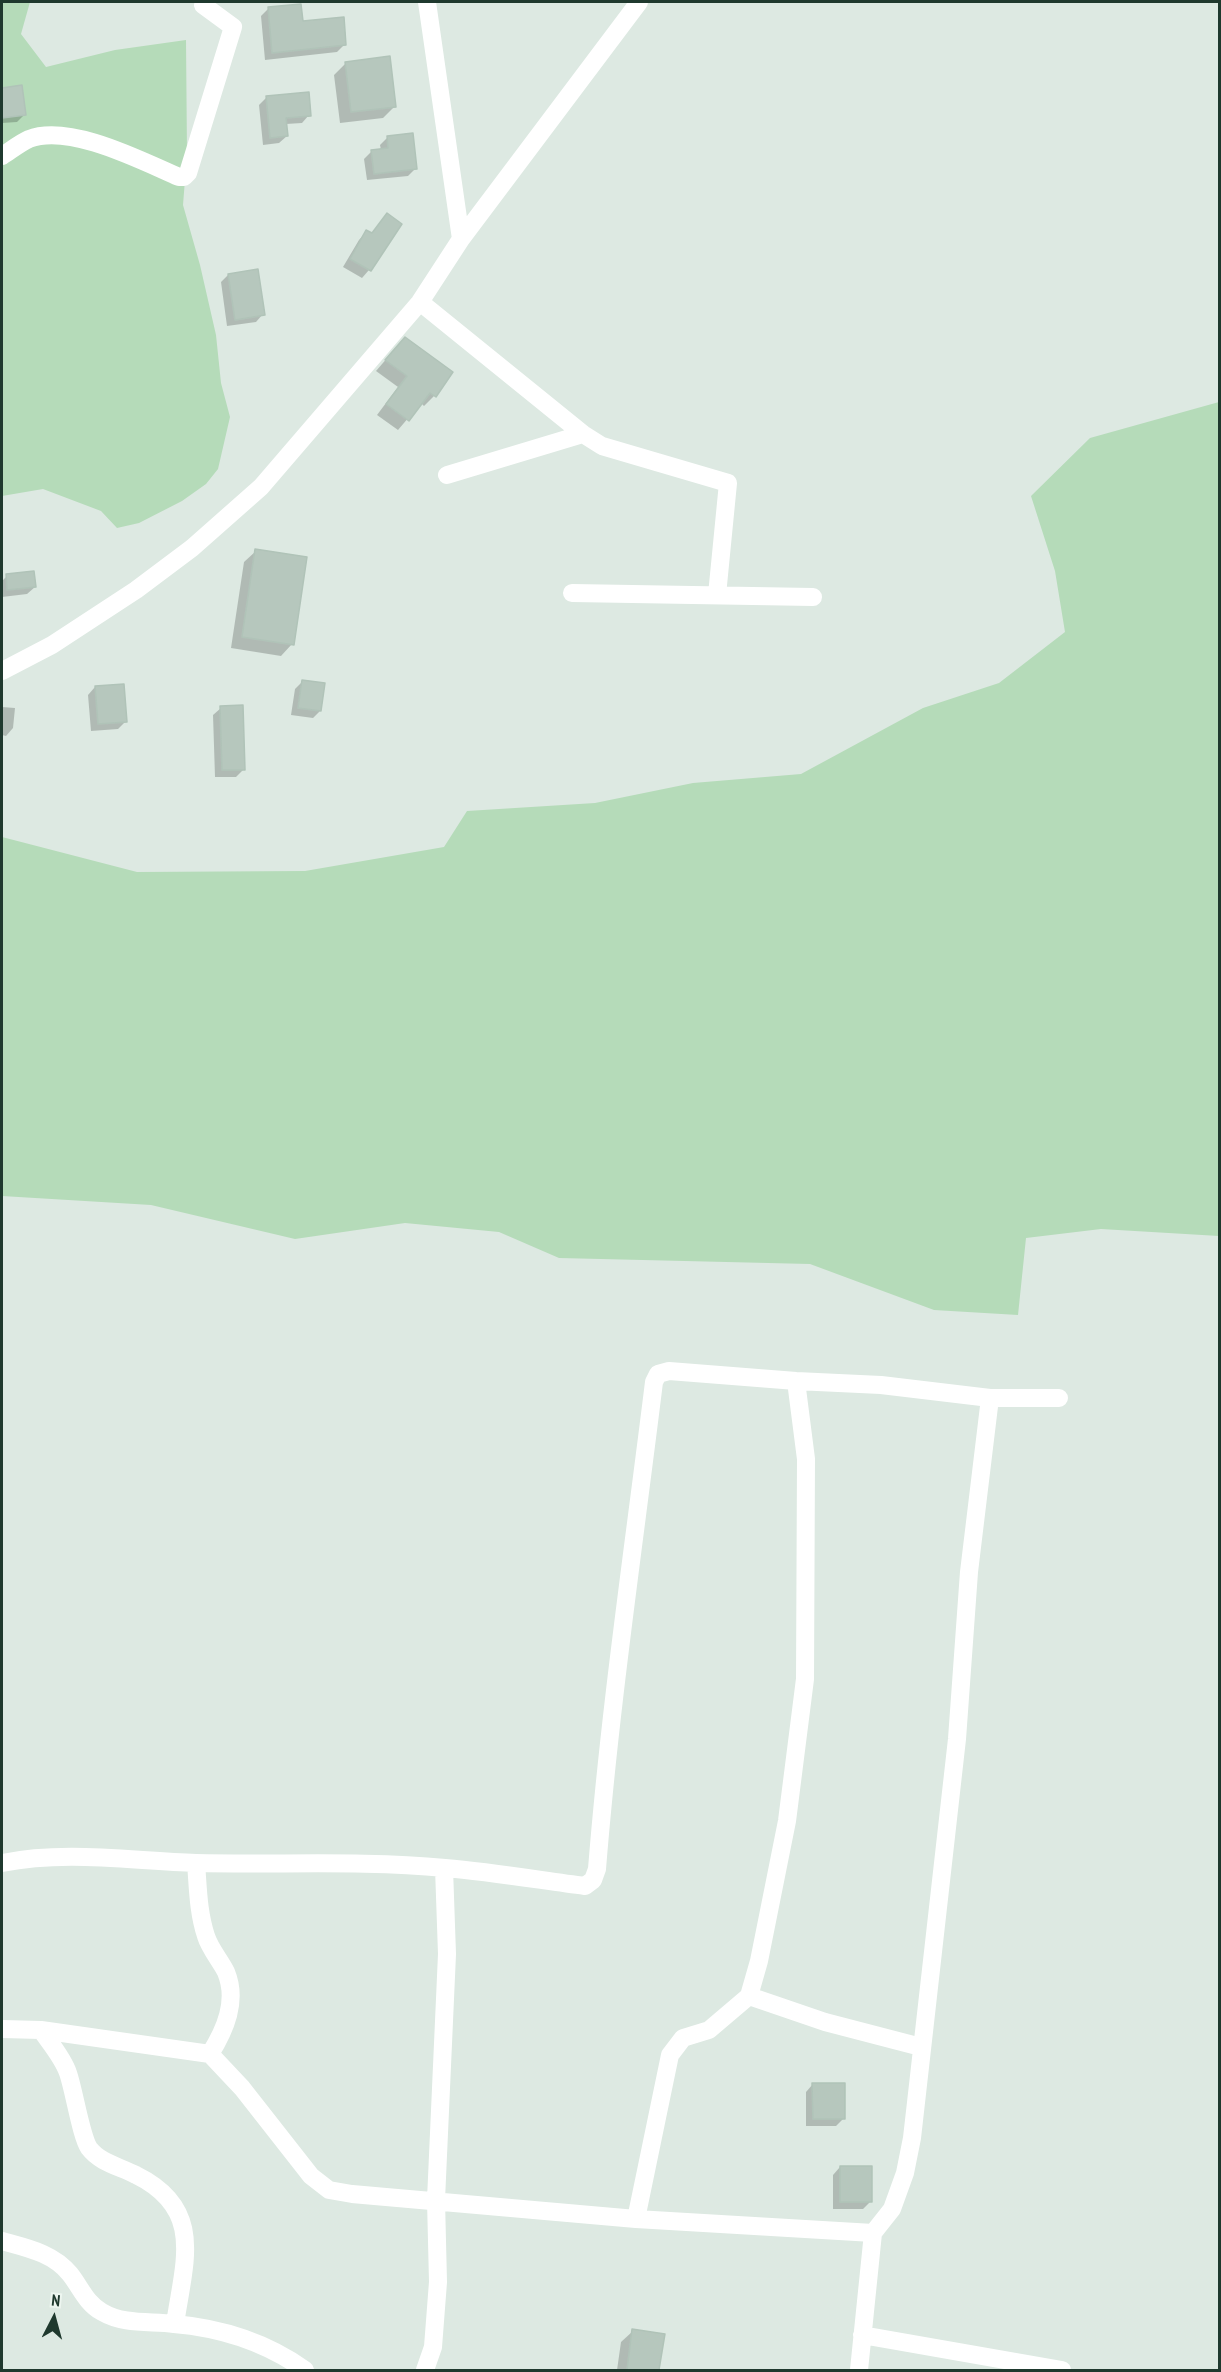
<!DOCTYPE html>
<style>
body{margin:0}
#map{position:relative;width:1221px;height:2372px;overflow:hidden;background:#dde9e2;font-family:"PT Sans Narrow",sans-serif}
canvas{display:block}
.frame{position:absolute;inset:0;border:3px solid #1f392e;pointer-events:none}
.north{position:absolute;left:24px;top:2288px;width:60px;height:60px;-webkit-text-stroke:4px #edf6f0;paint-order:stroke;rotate:6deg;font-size:16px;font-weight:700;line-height:24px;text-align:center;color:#1f392e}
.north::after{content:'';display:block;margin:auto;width:21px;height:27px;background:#1f392e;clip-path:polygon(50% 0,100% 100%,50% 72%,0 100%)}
</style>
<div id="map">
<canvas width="1221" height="2372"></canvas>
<div class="frame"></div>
<div class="north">N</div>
</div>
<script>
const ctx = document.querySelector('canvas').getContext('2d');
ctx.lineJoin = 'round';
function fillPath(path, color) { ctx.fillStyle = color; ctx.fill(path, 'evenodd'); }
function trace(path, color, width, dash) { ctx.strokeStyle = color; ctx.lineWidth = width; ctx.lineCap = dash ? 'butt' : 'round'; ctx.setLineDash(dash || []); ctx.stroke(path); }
fillPath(new Path2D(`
 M2,2H30L21,34L46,67L115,50L186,40L187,154L183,205L200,265L216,335L221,383L230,417L218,469L206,484L182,501L139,523L117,528L101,511L43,489L2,496Z
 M1219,402V1236L1101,1229L1026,1238L1018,1315L934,1310L810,1264L559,1258L499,1232L405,1223L295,1239L151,1205L2,1196V837L137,872L305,871L444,847L467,811L595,803L693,783L801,774L923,708L999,683L1065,632L1055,571L1031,496L1090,438Z`), '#b5dbb9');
fillPath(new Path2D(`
 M269,8L302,22L345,44L337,52L265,60L261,16Z
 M346,63L395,106L383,118L340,123L334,75Z
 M21,87L25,114L17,122L2,123V88Z
 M267,97L309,115L302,123L286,124L287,136L279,143L263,145L259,105Z
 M388,137L416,168L408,176L367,180L364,159L372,151L381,150L380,145Z
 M387,215L400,224L369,270L362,278L343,267L359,240L366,232L371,234Z
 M228,275L263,314L256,322L227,326L221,282Z
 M395,349L434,396L424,406L421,403L398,430L377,415L398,387L376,371Z
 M256,551L292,644L281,656L231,648L244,562Z
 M7,576L35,587L27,594L2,597V581Z
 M303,681L320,711L313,718L291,715L295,689Z
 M95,687L125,722L118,729L91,731L88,695Z
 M2,707L15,708L13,728L6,736L2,735Z
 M221,708L244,769L236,777H215L213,715Z
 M813,2084L843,2119L836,2126H806V2092Z
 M840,2167L870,2202L863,2209H833V2175Z
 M633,2331L663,2335L658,2370H617L621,2342Z`), '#0003');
const building = new Path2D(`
 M301,4L303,21L344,17L346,45L272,53L268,7Z
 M390,56L396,107L351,112L345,62Z
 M22,85L26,115L2,118V88Z
 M309,92L311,116L286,118L288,136L270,138L266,96Z
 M413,133L417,169L374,174L371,150L388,148L387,136Z
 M387,213L402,224L371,271L350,259L366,230L372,233Z
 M258,269L265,315L235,320L228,274Z
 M405,337L453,372L436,397L430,393L409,421L386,404L407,376L385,360Z
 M255,549L307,557L294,645L242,637Z
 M34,571L36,587L7,590L6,574Z
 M302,680L325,683L321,711L298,708Z
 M124,684L127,722L98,724L95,686Z
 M243,705L245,770H222L220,706Z
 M812,2083H845V2119H813Z
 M840,2166H872V2202H840Z
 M632,2329L665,2334L659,2370H627Z`);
fillPath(building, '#b6c7bd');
trace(building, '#b0c3b8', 1.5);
trace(new Path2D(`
 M427,2L461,239
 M2,156C10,151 20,143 29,139C69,123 142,161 179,177H184L188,173L233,27L203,5L205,2
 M420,302L583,434L602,446L728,483L717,595
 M447,475L583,434
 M572,593L813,597
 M2,671L52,645L136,590L192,548L261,487L420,302L461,239L639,2
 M2,1863C66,1850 131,1861 196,1863C279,1865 363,1860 445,1868C492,1872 539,1880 585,1886L593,1880L597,1869C610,1706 634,1545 654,1382L658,1374L669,1371L796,1381L881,1385L990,1398H1059
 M196,1863C198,1887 198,1912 206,1936C210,1949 220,1960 226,1972C238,2001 225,2030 210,2054
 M749,1996L825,2022L921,2047
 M2,2029L41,2030L210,2054L242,2088L311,2176L329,2190L352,2194L636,2219L873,2233
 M41,2030C50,2043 63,2058 68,2073C74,2090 81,2136 89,2148C100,2163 121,2167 136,2175C205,2209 184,2262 175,2324
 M636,2219L670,2055L683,2038L709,2030L749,1996L759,1961L787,1821L805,1679L806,1459L796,1381
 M2,2241C27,2248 53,2253 70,2274C81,2288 86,2303 102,2312C124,2325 150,2321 174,2324C221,2328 267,2343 305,2370
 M862,2335L1062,2370
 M425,2370L433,2347L438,2282L436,2200L447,1954L444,1868
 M859,2370L873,2233L892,2209L905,2173L912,2138L957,1739L969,1572L990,1398`), '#fff', 18);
</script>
